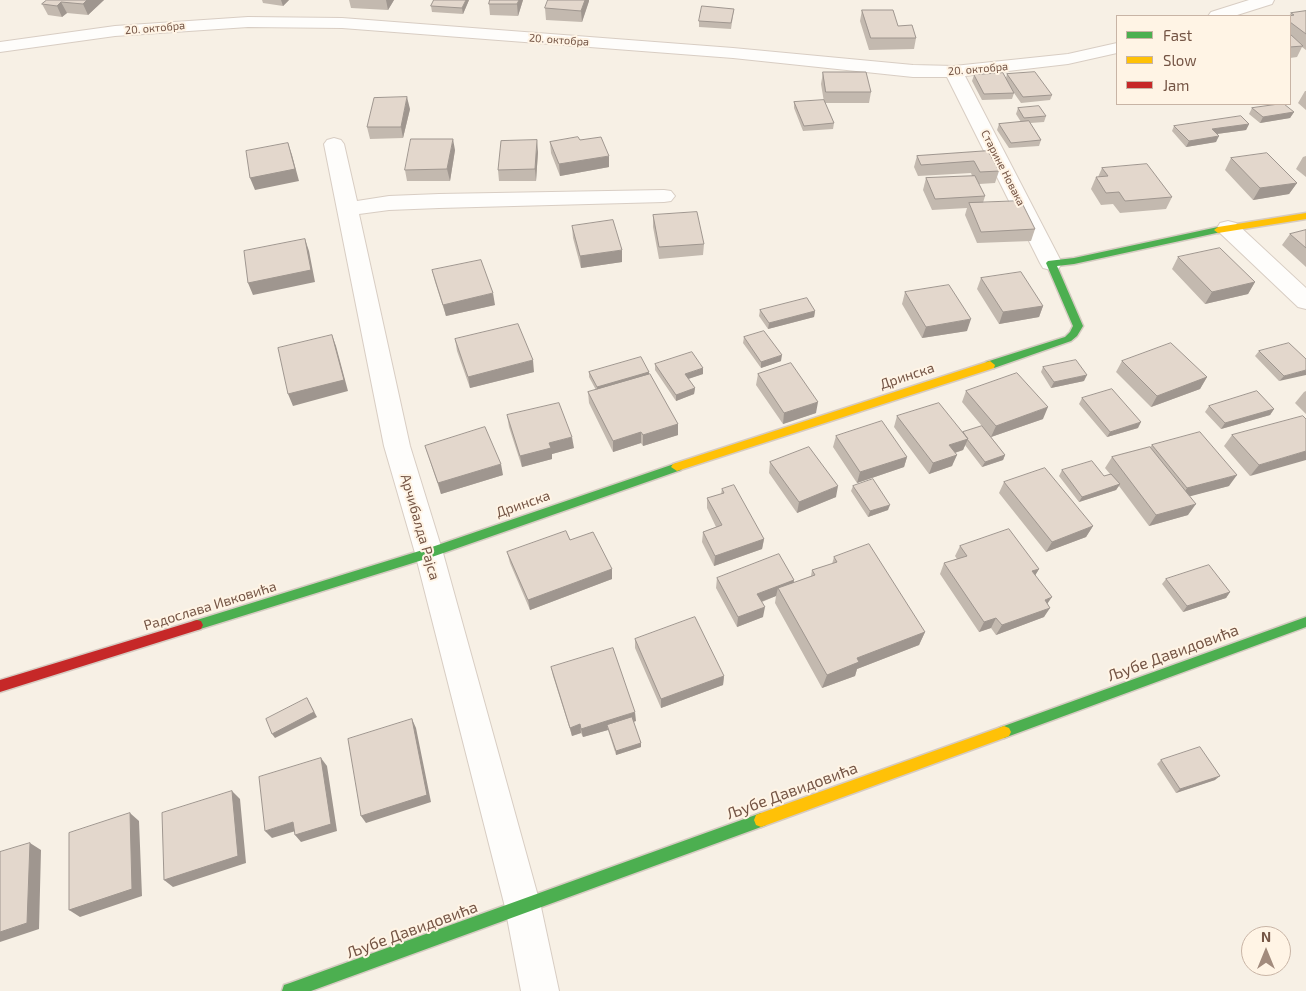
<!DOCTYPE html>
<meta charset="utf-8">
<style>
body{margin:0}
#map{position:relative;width:1306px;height:991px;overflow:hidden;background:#f7f0e5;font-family:"Exo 2",sans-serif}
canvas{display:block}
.legend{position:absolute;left:1116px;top:15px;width:175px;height:90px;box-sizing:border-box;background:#fff4e5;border:1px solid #c8b4a5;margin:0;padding:6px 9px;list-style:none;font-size:15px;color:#755545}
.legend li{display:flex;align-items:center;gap:10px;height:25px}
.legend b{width:25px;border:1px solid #c8b4a5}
.north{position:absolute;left:1241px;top:926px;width:50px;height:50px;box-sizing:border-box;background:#fff4e5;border:1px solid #c8b4a5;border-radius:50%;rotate:0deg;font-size:14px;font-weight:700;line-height:20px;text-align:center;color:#755545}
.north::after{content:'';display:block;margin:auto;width:18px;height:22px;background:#a28b7d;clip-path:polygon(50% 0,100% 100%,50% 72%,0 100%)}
</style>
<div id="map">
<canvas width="1306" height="991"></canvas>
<ul class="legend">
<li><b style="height:6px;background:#4caf50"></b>Fast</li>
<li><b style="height:6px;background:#ffc107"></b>Slow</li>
<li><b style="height:6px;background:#c62828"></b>Jam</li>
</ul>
<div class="north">N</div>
</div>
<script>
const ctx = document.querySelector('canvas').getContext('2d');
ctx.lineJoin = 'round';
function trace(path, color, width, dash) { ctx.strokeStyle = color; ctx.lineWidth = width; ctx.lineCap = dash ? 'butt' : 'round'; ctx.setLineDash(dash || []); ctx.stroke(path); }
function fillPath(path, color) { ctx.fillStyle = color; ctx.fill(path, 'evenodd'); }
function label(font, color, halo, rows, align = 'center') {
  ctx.font = font + ' "Exo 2",sans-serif'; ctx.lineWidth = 4; ctx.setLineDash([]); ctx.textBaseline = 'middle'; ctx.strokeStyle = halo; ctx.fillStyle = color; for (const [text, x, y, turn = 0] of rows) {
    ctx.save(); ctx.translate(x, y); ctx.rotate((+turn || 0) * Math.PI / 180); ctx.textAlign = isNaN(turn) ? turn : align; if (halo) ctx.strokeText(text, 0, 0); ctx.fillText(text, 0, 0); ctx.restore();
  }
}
const street = new Path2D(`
 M1249,0H1274L1272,4L1234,16H1208L1211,12Z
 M248,17L342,18L733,48L913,65L954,66L1068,54L1117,43V53L1068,64L965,76L1062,263L1059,268L1051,270L1043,268L1040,263L947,77H913L733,58L342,28L248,27L115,36L0,52V42L115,26Z
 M334,138L341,140L344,144L357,201L389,196L439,194L664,190L671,191L675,196L671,201L664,202L439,208L389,210L359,214L410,446L443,553L541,907L559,991H521L505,907L415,553L384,446L324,144L327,140Z
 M1228,221L1236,223L1306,288V309L1298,307L1220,233L1217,228L1220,223Z`);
const fast = new Path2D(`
 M1218,227L1222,230L1221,232L1074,264L1057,266L1083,326L1077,336L1071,341L994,368H986L985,365L986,362L1065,337L1070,332L1073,326L1046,263L1048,261L1074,258Z
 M677,463L681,464L683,467L681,470L429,558L197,630L193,629L191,625L193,621L197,620L429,548Z
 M1306,617V627L1004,738L999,736L997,732L999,728L1004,726Z
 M761,813L766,815L768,820L766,825L761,827L311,991H282L284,985L290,983Z`);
const slow = new Path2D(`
 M1306,213V219L1218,233L1214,230L1218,227Z
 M990,361L995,365L994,368L677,471L671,467L673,464Z
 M1004,726L1009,728L1011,732L1009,736L1004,738L761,827L756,825L754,820L756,815L761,813Z`);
const jam = new Path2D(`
 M197,620L201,621L203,625L201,629L0,692V680Z`);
trace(street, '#d8cdc3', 2);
trace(fast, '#d6cbc2', 3);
trace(slow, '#d6cbc2', 3);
trace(jam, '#d6cbc2', 3);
fillPath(street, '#fefdfb');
fillPath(fast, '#4caf50');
fillPath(slow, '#ffc107');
fillPath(jam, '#c62828');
fillPath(new Path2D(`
 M47,0H104L88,15L67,13L62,17L48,15L42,4Z
 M262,0H289L283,6L263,3Z
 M349,0H394L388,10L351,8Z
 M434,0H469L463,14L432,12L431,6Z
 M490,0H523L518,16L490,15L489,4Z
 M589,1L582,22L546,20L545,8Z
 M734,9L731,29L699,27V21Z
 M862,10L898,26L916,38L914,49L869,50L860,21Z
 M1306,11V50L1302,47L1297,57L1290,58L1289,16L1291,13Z
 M823,72L871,92L869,103H825L834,123L833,129L803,131L794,108V102H824L821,84Z
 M1007,74L1052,95L1050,100L1021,103L1014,93L1012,99L982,100L972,81L974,75L1006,78Z
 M1305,91H1306V110L1298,103Z
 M1018,108L1046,116L1044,122L1030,123L1041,140L1039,146L1009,148L997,130L999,124L1021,122L1016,114Z
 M1252,108L1294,112L1290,118L1260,123L1249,114Z
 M410,109L403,138L370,139L367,127Z
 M1249,124L1246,130L1217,134L1216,142L1186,147L1172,131L1174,126Z
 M580,140L609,167L560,176L551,153L550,142Z
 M455,150L450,181H407L405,170Z
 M988,151L999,171L995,183L979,184L985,196L983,203L1035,229L1031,241L977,243L965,215L967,208L932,210L923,190L926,178L972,176L971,173L918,176L914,167L917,156Z
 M538,152L536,181H499L498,170Z
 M1306,156V177L1296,169L1303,157Z
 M1231,158L1297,183L1289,194L1253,200L1225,170Z
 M1102,168L1172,197L1166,209L1120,213L1113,204L1101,205L1091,189L1096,177H1098Z
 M653,215L704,244L703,255L659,259L653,227Z
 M572,226L622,262L581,268L573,238Z
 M1306,230V267L1282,245L1290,234Z
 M1178,257L1255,282L1248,294L1205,304L1172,269Z
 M432,270L495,305L446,316L435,282Z
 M981,278L1043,306L1039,317L999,324L977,289Z
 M905,292L967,331L922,338L902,304Z
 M760,310L815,311L814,317L768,329L759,316Z
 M744,337L781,361L761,368L743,343Z
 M455,339L534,372L470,388L457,351Z
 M1259,351L1306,359L1279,381L1255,356Z
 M1122,361L1207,377L1200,389L1151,407L1116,372Z
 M655,364L703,374L688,379L695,388L694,394L676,401L655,370Z
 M1043,367L1084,381L1051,388L1041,372Z
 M589,372H649V374L678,424V435L643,446L641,443L613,452L589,403L588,392L596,390L589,377Z
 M758,374L816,413L783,424L756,385Z
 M966,391L1043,419L991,437L1005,455L1003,460L982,467L965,445L963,450L955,453L952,466L929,474L894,427L897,416L963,432L982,426L962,402Z
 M1306,391V414L1295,403L1304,392Z
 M1082,398L1138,428L1107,437L1079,404Z
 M1209,406L1274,409L1270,415L1221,429L1205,412Z
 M507,415L574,448L552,454V459L522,467L509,427Z
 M1306,419L1250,476L1224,446L1232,435Z
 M836,436L907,457L904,467L857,483L833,447Z
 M1152,445L1229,486L1189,496L1188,515L1149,526L1119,486L1116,490L1079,502L1059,476L1062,470L1104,476L1110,474L1105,468L1112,457L1150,447Z
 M425,446L503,475L441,494Z
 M770,462L836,497L797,513L769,473Z
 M1004,482L1093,526L1086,537L1046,552L999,493Z
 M853,486L888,510L868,517L851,491Z
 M722,489L764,539L762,549L714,566L702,542L703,532L716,527L707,508V498L721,494Z
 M570,540L612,569V579L530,610L510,563L507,552Z
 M960,546L1039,569L1035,575L1048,604L1044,617L996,635L991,628L979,632L940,574L944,563L957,559L955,556Z
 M834,557L925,632L919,645L857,669L855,676L822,688L775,603L776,596L762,602L763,617L737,627L716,588L717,578L794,580V583L811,576L812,570L832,564Z
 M1166,579L1230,592L1226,598L1183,612L1162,584Z
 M635,639L724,676L723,685L661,708L635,648Z
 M551,667L636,721L633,722L641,743V747L616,755L608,730L583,737L581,733L572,736L553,676Z
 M1161,760L1215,780L1176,793L1157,764Z`), '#c3b9af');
fillPath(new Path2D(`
 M87,0H104L88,15L83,4Z
 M281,0H289L283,6Z
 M386,0H394L388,10Z
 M466,0H469L463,14L462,8Z
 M519,0H523L518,16L517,4Z
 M585,0H589V1L582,22L581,11Z
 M61,2L67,13L62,17L57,6Z
 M407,97L410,109L403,138L401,127Z
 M1294,112L1290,118L1260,123L1263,117Z
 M1249,124L1246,130L1209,135L1212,129Z
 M1219,136L1216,142L1186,147L1189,141Z
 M453,139L455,150L450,181L447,169Z
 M537,140L538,152L536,181L535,169Z
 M288,143L292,155L299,181L255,190L250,178Z
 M609,156V167L560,176L559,164Z
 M1297,183L1289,194L1253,200L1260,188Z
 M305,239L309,251L315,282L253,295L248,283Z
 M622,250V262L581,268L580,256Z
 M1255,282L1248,294L1205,304L1212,292Z
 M493,293L495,305L446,316L443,305Z
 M1043,306L1039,317L999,324L1003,312Z
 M815,311L814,317L768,329L769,323Z
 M971,319L967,331L922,338L926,327Z
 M332,335L336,346L348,391L293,406L288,394Z
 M782,355L781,361L761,368V362Z
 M533,360L534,372L470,388L468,377Z
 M703,368V374L685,380V374Z
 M1306,370V375L1279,381L1284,376Z
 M649,372V378L597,393V387Z
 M1087,375L1084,381L1051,388L1054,382Z
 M1207,377L1200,389L1151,407L1157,396Z
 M695,388L694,394L676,401V395Z
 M818,402L816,413L783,424L784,413Z
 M1048,407L1043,419L991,437L996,426Z
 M1274,409L1270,415L1221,429L1225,423Z
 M1141,422L1138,428L1107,437L1110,432Z
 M678,424V435L643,446V435Z
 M641,432V443L613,452V441Z
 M572,437L574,448L552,454V459L522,467L520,456L549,443Z
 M968,439L963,450L945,456L949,445Z
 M1306,451V460L1250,476L1259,465Z
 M957,455L952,466L929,474L933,463Z
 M1005,455L1003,460L982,467L985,462Z
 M907,457L904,467L857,483L860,472Z
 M501,464L503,475L441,494L438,483Z
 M1237,475L1229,486L1180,499L1187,488Z
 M1120,484L1116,490L1079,502L1082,497Z
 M838,486L836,497L797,513L799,502Z
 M1196,504L1188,515L1149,526L1156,515Z
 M890,505L888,510L868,517L870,511Z
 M1093,526L1086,537L1046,552L1052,542Z
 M764,539L762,549L714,566L715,556Z
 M612,569V579L530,610L528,600Z
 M1039,569L1033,579L1032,571Z
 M794,580L792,590L778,588L776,596L755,604L757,594Z
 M1230,592L1226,598L1183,612L1187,606Z
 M1052,597L1045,607V600Z
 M765,607L763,617L737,627L738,617Z
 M1050,608L1044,617L996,635L1002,625Z
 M996,618L991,628L979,632L984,622Z
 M925,632L919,645L857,669L855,676L822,688L827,675L857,658Z
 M724,676L723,685L661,708V699Z
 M307,698L317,717L275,738L272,734Z
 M635,712L636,721L609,729L607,725L608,730L583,737L581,729Z
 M412,719L416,728L431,802L366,823L361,816Z
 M580,724L581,733L572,736L570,728Z
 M641,743V747L616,755V751Z
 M321,758L327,766L337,831L301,842L295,835Z
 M1220,776L1215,780L1176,793L1180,789Z
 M232,791L240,799L246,863L173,887L164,880Z
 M130,813L139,821L142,896L80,917L69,910Z
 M293,822L299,830L272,838L265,831Z
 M30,843L41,850L39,929L0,942V932Z`), '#9f968f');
const building = new Path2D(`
 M47,0H87L83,4L61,2L57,6L42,4Z
 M434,0H466L462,8L431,6Z
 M490,0H519L517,4H489Z
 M548,0H585L581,11L545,8Z
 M702,6L734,9L731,23L699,21Z
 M862,10H893L898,26L912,25L916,38H871Z
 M1306,11V34L1290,22L1289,16L1294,15L1291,13Z
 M1290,34L1303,46L1290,47Z
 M823,72H866L871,92H826Z
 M1035,72L1052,95L1023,97L1007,74Z
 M1003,73L1014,93L984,94L974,75Z
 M407,97L401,127H367L374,98Z
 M824,100L834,123L804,126L794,102Z
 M1279,104H1284L1294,112L1263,117L1252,108Z
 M1039,106L1046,116L1024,118L1018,108Z
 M1241,116L1249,124L1212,129L1219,136L1189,141L1174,126Z
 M1029,121L1041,140L1011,143L999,124Z
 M578,137L580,140L601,137L609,156L559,164L550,142Z
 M411,139H453L447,169L405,170Z
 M537,140L535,169L498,170L501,141Z
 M288,143L295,169L250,178L246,151Z
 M988,151L999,171L980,172L974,161L921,165L917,156Z
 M1267,153L1297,183L1260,188L1231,158Z
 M1147,164L1172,197L1125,201L1119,192L1106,193L1096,177L1108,176L1102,168Z
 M975,176L985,196L935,199L926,178Z
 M1021,201L1035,229L981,232L969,203Z
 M697,212L704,244L659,247L653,215Z
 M613,220L622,250L580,256L572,226Z
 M1306,230V248L1290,234Z
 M305,239L311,270L248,283L244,251Z
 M1220,248L1255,282L1212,292L1178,257Z
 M481,260L493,293L443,305L432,270Z
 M1021,272L1043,306L1003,312L981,278Z
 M949,285L971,319L926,327L905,292Z
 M807,298L815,311L769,323L760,310Z
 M518,324L533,360L468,377L455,339Z
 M764,331L782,355L761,362L744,337Z
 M332,335L344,380L288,394L278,348Z
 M1171,343L1207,377L1157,396L1122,361Z
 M1289,343L1306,359V370L1284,376L1259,351Z
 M692,352L703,368L685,374L695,388L676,395L655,364Z
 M641,357L649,372L597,387L589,372Z
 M1076,360L1087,375L1054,382L1043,367Z
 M791,363L818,402L784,413L758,374Z
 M1017,373L1048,407L996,426L966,391Z
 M650,374L678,424L643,435L641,432L613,441L588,392Z
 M1112,389L1141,422L1110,432L1082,398Z
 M1257,391L1274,409L1225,423L1209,406Z
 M559,403L572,437L549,443L551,448L520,456L507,415Z
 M939,403L968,439L949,445L957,455L933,463L897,416Z
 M1303,416L1306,419V451L1259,465L1232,435Z
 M882,421L907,457L860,472L836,436Z
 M982,426L1005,455L985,462L967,439H968L963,432Z
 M485,427L501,464L438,483L425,446Z
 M1200,432L1237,475L1187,488L1152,445Z
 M809,447L838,486L799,502L770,462Z
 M1150,447L1196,504L1156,515L1112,457Z
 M1092,461L1104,476L1111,474L1120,484L1082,497L1062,470Z
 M1045,468L1093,526L1052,542L1004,482Z
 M873,479L890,505L870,511L853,486Z
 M734,485L764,539L715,556L703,532L722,525L707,498L724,493L722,489Z
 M1009,529L1039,569L1032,571L1052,597L1045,600L1050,608L1002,625L996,618L984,622L944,563L967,556L960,546Z
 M566,531L570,540L593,532L612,569L528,600L507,552Z
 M869,544L925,632L857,658L859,662L827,675L778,588L815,575L812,570L837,562L834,557Z
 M779,554L794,580L757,594L765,607L738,617L717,578Z
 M1209,565L1230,592L1187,606L1166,579Z
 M695,617L724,676L661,699L635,639Z
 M613,648L635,712L581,729L580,724L570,728L551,667Z
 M307,698L314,712L272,734L266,719Z
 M632,717L641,743L616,751L607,725Z
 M412,719L427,795L361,816L348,739Z
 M1200,747L1220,776L1180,789L1161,760Z
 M321,758L331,824L295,835L293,822L265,831L259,777Z
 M232,791L238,856L164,880L162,813Z
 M130,813L132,889L69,910V833Z
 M30,843L27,923L0,932V852Z`);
fillPath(building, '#e3d7cc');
trace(building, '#9f968f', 1);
label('11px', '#755545', '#fff4e5', [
 ["20. октобра",155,28,-5],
 ["20. октобра",559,40,4],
 ["20. октобра",978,69,-5],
 ["Старине Новака",1003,168,63]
]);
label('14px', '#755545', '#fff4e5', [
 ["Дринска",907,376,-18],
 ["Дринска",523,504,-19],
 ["Арчибалда Рајса",420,527,74],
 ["Радослава Ивковића",210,606,-17]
]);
label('16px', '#755545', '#fff4e5', [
 ["Љубе Давидовића",1173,653,-20],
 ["Љубе Давидовића",792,791,-20],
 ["Љубе Давидовића",412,930,-20]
]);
</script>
